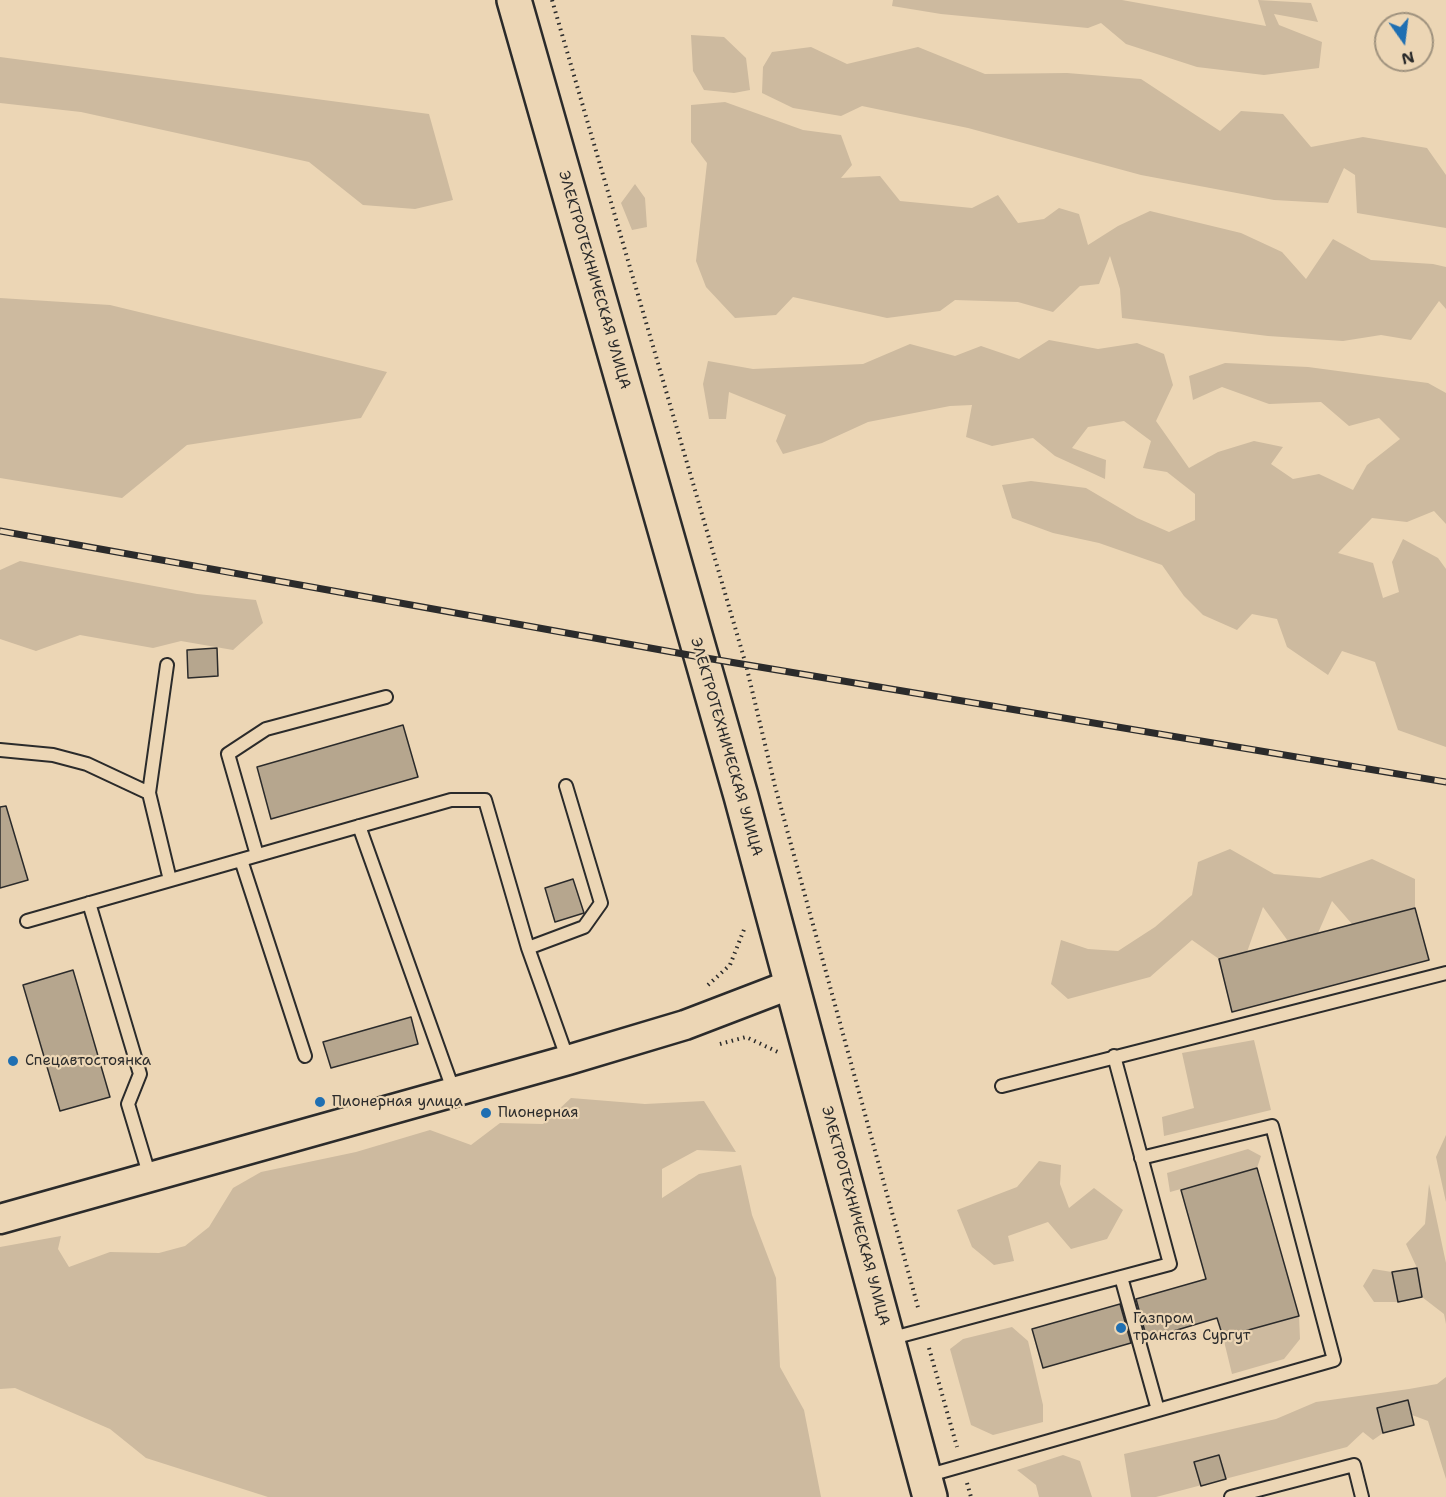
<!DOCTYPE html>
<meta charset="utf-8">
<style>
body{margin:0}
#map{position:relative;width:1446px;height:1497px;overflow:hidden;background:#ecd6b5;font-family:"Shantell Sans",sans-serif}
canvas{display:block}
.north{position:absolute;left:1374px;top:12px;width:60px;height:60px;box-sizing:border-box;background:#ecd6b5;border:2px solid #9f927e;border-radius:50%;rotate:166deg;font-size:16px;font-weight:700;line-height:24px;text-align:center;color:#2b2b2b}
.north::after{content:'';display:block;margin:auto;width:21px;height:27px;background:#1f6fb2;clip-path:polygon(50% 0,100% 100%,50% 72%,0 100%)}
</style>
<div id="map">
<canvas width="1446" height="1497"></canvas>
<div class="north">N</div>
</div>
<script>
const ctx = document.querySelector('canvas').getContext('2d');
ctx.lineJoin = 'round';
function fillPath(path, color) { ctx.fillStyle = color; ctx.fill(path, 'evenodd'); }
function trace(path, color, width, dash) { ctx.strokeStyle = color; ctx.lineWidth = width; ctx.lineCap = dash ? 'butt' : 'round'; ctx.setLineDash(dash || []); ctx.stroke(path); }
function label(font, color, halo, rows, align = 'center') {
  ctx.font = font + ' "Shantell Sans",sans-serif'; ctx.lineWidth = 4.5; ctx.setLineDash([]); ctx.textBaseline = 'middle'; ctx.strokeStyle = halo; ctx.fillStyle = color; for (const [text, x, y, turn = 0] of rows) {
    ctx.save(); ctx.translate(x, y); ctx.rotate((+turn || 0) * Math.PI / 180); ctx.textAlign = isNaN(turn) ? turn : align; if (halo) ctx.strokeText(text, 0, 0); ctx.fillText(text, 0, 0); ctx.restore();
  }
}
fillPath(new Path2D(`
 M893,0H1122L1266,26L1258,0L1311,3L1318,22L1274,14L1279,25L1322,42L1319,68L1264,75L1197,67L1126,44L1101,23L1088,28L941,14L892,6Z
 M691,35L724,37L746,58L750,90L734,93L704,90L693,71Z
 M811,47L847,64L918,47L985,74L1067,73L1141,79L1220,131L1241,111L1283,114L1311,147L1363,137L1427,148L1446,175V228L1357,213L1355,175L1344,168L1328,203L1274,200L1141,175L968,128L862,106L841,116L793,108L762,93L763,67L772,52Z
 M0,57L429,114L453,200L415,209L363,205L309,162L81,112L0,103Z
 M725,102L803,130L841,135L852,165L841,178L880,176L900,201L972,208L998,195L1018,223L1044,219L1059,208L1079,214L1088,245L1118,226L1150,211L1241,233L1282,252L1306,279L1333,239L1371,260L1433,264L1446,267V309L1439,301L1411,340L1381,335L1343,341L1268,336L1122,318L1120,289L1110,256L1099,284L1080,286L1053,312L1018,302L955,300L940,311L887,318L793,297L776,315L735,318L706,287L696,261L707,163L691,142V105Z
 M635,184L645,198L647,227L632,230L621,203Z
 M0,298L110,305L387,372L361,418L187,445L122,498L0,478Z
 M1049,340L1098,349L1137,343L1164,354L1173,385L1156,421L1189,468L1218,452L1254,441L1283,447L1271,464L1293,479L1319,474L1353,490L1367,465L1400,439L1379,418L1349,426L1321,402L1269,404L1222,387L1193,400L1189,376L1225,363L1308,367L1428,383L1446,393V524L1434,511L1407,522L1372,518L1338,553L1373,563L1383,598L1399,592L1392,562L1403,539L1438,558L1446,569V747L1398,730L1375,662L1342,651L1328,675L1287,647L1277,619L1252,614L1237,630L1203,615L1184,596L1162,565L1099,543L1053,533L1012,518L1002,485L1031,481L1086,488L1137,518L1169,532L1195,520V494L1167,472L1143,468L1151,441L1124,421L1088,427L1072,448L1106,460L1105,479L1055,456L1033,438L992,446L966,437L972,405L950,406L868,422L822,443L783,454L776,441L786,415L729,392L726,419H709L703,384L708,361L753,369L863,364L910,344L955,356L981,346L1019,359Z
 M20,561L197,594L256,600L263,623L233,650L181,641L153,648L80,635L36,651L0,639V570Z
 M1230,849L1274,874L1320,878L1372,859L1415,879V908L1352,924L1332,901L1318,933L1288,941L1263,907L1247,952L1219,959L1192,940L1150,977L1068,999L1051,984L1061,940L1088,949L1118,951L1155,927L1192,895L1198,862Z
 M1254,1040L1271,1110L1164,1136L1162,1117L1194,1108L1182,1053Z
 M571,1098L645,1104L704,1101L736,1152L697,1150L662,1169V1198L699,1174L741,1165L752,1215L776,1278L780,1367L804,1410L821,1497H268L146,1458L110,1429L15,1388L0,1389V1247L61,1236L58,1249L69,1267L110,1252L159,1253L185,1246L209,1227L233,1188L261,1172L356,1152L430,1130L471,1145L500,1123L543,1124Z
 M1446,1135V1202L1436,1157Z
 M1248,1149L1261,1156L1257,1168L1170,1192L1167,1173Z
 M1039,1161L1061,1165L1060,1184L1069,1208L1094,1188L1123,1210L1107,1239L1071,1249L1048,1222L1008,1236L1014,1261L994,1265L972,1247L957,1210L1017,1187Z
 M1429,1184L1446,1263V1324L1444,1314L1422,1297L1417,1268L1406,1244L1425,1224Z
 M1373,1269L1392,1272L1398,1302H1374L1363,1286Z
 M1299,1316L1300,1339L1284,1359L1232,1374L1223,1337Z
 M1012,1327L1028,1341L1043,1405V1422L993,1435L971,1425L950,1349L963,1339Z
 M1446,1377V1479L1428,1421L1412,1415L1408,1400L1377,1408L1383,1433L1373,1440L1363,1432L1347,1447L1156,1497H1131L1124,1454L1276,1419L1316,1402L1409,1389L1437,1384Z
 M1063,1455L1080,1461L1092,1497H1039L1036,1485L1017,1470Z`), '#cdba9f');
const building = new Path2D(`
 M217,648L218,676L188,678L187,650Z
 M403,725L418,777L271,819L257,767Z
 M6,806L28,880L0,888V807Z
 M573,879L584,913L555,922L545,888Z
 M1415,908L1429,960L1232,1012L1219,959Z
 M73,970L110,1097L60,1111L23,985Z
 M411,1017L418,1044L331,1068L323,1042Z
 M1257,1168L1299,1316L1223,1337L1217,1318L1147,1339L1136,1299L1206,1279L1181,1190Z
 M1417,1268L1422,1297L1398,1302L1392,1272Z
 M1120,1304L1131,1343L1043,1368L1032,1329Z
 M1408,1400L1414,1425L1383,1433L1377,1408Z
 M1219,1455L1226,1479L1201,1486L1194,1462Z`);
fillPath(building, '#b6a68e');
trace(building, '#2b2b2b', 1.5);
const service = new Path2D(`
 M167,665L149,793L170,880
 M0,750L53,755L87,764L149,793
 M359,826L454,1092
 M257,855L228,754L266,729L386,697
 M241,860L305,1056
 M89,903L140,1074L128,1104L150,1177
 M27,921L451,800H485L528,948L568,1060
 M528,948L584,927L601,903L566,786
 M1002,1086L1446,973
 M1121,1277L1158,1410
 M889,1339L1170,1264L1114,1056
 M926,1476L1334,1360L1272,1126L1141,1158
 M1231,1497L1354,1465L1362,1497`);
const tertiary = new Path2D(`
 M0,1219L568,1060L685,1025L792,984`);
const secondary = new Path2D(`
 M514,0L741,796L930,1497`);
trace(service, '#2b2b2b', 16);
trace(tertiary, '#2b2b2b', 33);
trace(secondary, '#2b2b2b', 38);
trace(new Path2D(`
 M552,0L746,665L775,786L919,1311
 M708,985L730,965L745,927
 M720,1044L746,1037L780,1053
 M929,1348L957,1447
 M967,1483L971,1497`), '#2b2b2b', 4, [1.5, 4.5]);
trace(service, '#ecd6b5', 12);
trace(tertiary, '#ecd6b5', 28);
trace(secondary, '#ecd6b5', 33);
const rail = new Path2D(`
 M0,531L700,657L1446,782`);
trace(rail, '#2b2b2b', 7);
trace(rail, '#ecd6b5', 4.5, [14]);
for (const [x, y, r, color] of [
 [13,1061,6,"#1f6fb2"],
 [320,1102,6,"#1f6fb2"],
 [486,1113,6,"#1f6fb2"],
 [1121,1328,6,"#1f6fb2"]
]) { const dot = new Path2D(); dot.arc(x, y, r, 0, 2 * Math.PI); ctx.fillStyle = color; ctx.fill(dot); trace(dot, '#ecd6b5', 2); }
label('15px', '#2b2b2b', '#ecd6b5', [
 ["ЭЛЕКТРОТЕХНИЧЕСКАЯ УЛИЦА",594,280,74],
 ["ЭЛЕКТРОТЕХНИЧЕСКАЯ УЛИЦА",726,747,74],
 ["ЭЛЕКТРОТЕХНИЧЕСКАЯ УЛИЦА",855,1216,75]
]);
label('15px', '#2b2b2b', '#ecd6b5', [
 ["Спецавтостоянка",25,1061],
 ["Пионерная улица",332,1102],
 ["Пионерная",498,1113],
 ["Газпром",1133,1319],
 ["трансгаз Сургут",1133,1336]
], 'left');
</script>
